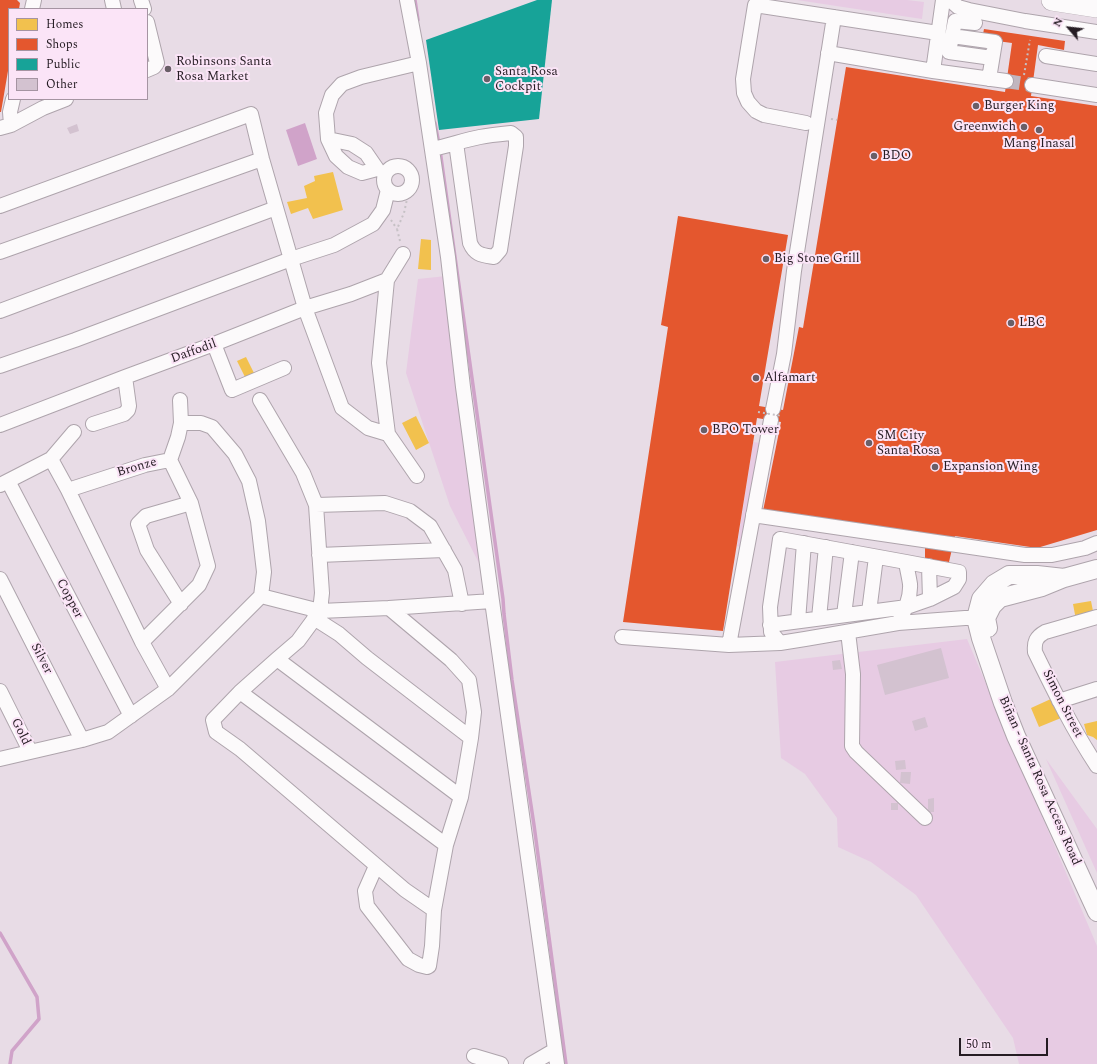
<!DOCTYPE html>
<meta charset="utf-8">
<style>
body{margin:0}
#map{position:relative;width:1097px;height:1064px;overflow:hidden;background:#e8dce6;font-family:Spectral,serif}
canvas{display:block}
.legend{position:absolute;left:8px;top:8px;width:140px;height:92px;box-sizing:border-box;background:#fbe4f7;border:1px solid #a594a2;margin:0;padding:5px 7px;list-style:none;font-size:12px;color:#251c23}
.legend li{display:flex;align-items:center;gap:8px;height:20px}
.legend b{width:20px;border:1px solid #a594a2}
.north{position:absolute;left:1049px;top:8px;width:40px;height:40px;-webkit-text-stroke:3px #fbe4f7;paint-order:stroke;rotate:298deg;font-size:11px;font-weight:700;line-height:16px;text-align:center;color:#251c23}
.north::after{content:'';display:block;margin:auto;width:14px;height:18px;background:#251c23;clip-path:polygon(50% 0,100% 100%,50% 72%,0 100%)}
.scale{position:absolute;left:959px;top:1038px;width:89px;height:18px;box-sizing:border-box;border:2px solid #251c23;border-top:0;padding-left:5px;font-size:12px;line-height:14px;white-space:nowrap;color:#251c23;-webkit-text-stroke:3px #fbe4f7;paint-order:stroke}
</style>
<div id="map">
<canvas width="1097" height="1064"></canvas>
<ul class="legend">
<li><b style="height:11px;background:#f2c14e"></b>Homes</li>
<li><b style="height:11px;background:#e4572e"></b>Shops</li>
<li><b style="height:11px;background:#17a398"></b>Public</li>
<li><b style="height:11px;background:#d3c2d0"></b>Other</li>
</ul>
<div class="north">N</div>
<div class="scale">50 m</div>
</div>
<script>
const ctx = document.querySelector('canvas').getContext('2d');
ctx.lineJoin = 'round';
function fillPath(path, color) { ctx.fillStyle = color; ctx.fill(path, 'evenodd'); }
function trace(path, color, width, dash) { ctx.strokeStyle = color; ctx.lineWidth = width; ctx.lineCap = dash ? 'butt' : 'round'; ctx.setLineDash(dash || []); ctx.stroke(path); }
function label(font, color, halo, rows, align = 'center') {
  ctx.font = font + ' Spectral,serif'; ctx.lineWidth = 4; ctx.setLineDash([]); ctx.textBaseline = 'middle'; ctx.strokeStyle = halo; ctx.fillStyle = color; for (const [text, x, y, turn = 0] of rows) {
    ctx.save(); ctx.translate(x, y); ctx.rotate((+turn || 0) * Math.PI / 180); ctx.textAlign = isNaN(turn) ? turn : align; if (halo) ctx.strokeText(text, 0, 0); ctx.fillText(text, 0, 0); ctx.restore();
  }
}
fillPath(new Path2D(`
 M797,0H907L924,2L922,19Z
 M446,276L487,579L450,506L406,373L418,279Z
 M753,442L761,443L743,548L737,546Z
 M967,639L1097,946V1064H1019L1013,1038L916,895L871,862L838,847L837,818L805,774L781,758L775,662Z
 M1046,759L1097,829V873Z`), '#e7cbe3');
fillPath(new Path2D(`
 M305,123L317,159L298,166L286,130Z`), '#d0a3c9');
fillPath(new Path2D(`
 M333,172L343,210L313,219L308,208L291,214L287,202L307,198L304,186L315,181L314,176Z
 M421,239L431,240V270L418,269Z
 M246,357L254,373L245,377L237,361Z
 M416,416L429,443L416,450L402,423Z
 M1091,601L1094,616L1076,620L1073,604Z
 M1053,698L1061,718L1039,727L1031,708Z
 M1097,721V740L1093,737L1087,735L1084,724Z`), '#f2c14e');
fillPath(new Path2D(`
 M0,0H17L20,3L19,9H9V65L1,112H0Z
 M984,29L1065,41L1064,50L1038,45L1031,96L1097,106V530L1037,548L955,536L949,562L925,559V536L763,511L781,422L757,418L723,631L623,622L668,327L661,325L678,216L788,235L759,406L783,410L799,327L803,328L846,67L1005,92L1012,43L982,39Z`), '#e4572e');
fillPath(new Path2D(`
 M537,0H552L539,119L439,130L426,40Z`), '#17a398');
trace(new Path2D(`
 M415,0L418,20
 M435,123L439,144
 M440,150L503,599L504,614L512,680L534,825L566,1064
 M0,933L37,997L39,1019L12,1051L10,1064`), '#d0a3c9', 3.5);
fillPath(new Path2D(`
 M77,124L79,131L70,134L67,128Z
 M941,648L949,678L885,695L877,665Z
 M840,660L842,669L833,670L832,661Z
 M925,717L928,727L915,731L912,721Z
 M905,760L906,769L896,770L895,761Z
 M901,772H911L910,784L900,783Z
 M934,798V812H928V799Z
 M891,803H898V810H891Z`), '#d3c2d0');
trace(new Path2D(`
 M1006,81L1032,85`), '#c1b6bf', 14, [14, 7]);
const minor = new Path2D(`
 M112,0L114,9
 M141,0L144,9
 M407,0L419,63L448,257L463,387L492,601L557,1064
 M950,0L958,7L969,10L1025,21L1097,32
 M32,9L34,0
 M147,22L157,63L154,67L147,70
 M975,23L955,21L949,52L992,58
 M952,36L995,42L989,79
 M828,53L933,71L1006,81
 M1046,56L1097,64
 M933,71L943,0
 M1032,85L1097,95
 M806,123L764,115L756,111L748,102L744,93L743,79L755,5L938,33
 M11,125L10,112L13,99
 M0,128L11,125L43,108L66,99
 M328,139L352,144L366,153L377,169L362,173L348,167L336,156L328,139L326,113L332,95L342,84L361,77L419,63
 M432,149C448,146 464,140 480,137C490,135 501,134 511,133L516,137V146L500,250L494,257C482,255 475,255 470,243L456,143
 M384 180a14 14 0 1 1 28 0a14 14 0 1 1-28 0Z
 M0,206L251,114L262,159L305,308L342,408L368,428L388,434
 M0,252L262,159
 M403,254L387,280L379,363L388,434L417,476
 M0,311L276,208
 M214,344L232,390L284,368
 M0,366L75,340L291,259L334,245L373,224L383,210L388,190
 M260,400L303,473L316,505L322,593L320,611L298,641L277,659L240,692L213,720L216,732L240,749L405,890L434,910
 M773,409L784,354L794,271L834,17
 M771,420L729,645L780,643L805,639L898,623L965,618H986
 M93,424L124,414L128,410L129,406L125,377
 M0,425L125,377L214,344L305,308L351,294L387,280
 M51,459L68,490L142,642L168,689
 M8,481L131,716
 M0,485L51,459L74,432
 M68,490L145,465L170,460L178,437L181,423L180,400
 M316,505L385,503L410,511L430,526L455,570L462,604
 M753,515L1025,555H1052L1085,548L1097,543
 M319,555L444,550
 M929,566L930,599
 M0,579L82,740
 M261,596L320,611L389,608L492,601
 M181,604L147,550L138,524L146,516L191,503
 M869,612L876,557
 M844,615L852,552
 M1097,617L1045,632C1036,637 1034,642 1035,652C1054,691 1073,730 1097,766
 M314,618L339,634L367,658L471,738
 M819,618L826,547
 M798,621L804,543
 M770,625L907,607L930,599L954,587L959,579V572L906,562
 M848,632L853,674L852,746L856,752L925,818
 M622,637L729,645
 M142,642L199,585L208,566L191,503L170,460
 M780,643L771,632L770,607L780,539L906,562C907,569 909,577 910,584C911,598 905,611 898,623
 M277,659L461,797
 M0,691L30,751
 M240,692L446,845
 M1059,701L1097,689
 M0,759L82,740L108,732L168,689L261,596L264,572L258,521L249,481L235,454L212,427L201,423H181
 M376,866L365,891L367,906L408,959L419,965L427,967L429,966L432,946L434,910L446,845L461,797L471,738L474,712L469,680L451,660L389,608
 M474,1056L501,1064
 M531,1064L555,1050`);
const major = new Path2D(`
 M1064,578L1037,575H1009L994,584L981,599L976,618L981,638L1003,703L1016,736L1097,912
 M988,628L986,618L992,606L1000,598L1042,587L1064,578L1097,569`);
const highway = new Path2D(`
 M1052,0L1097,7`);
trace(minor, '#aea4ac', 16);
trace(major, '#aea4ac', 20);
trace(highway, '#aea4ac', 22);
trace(new Path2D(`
 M1024,75L1030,40
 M831,119L837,120
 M391,220L397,229
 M400,241L397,229L404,213L409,190`), '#c6c1c5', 2, [2, 3]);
trace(minor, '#fcfafb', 14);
trace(major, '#fcfafb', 18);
trace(highway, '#fcfafb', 21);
trace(new Path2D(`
 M758,412L782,416`), '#c6c1c5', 2, [2, 3]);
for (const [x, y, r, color] of [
 [168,69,4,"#695f67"],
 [487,79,4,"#695f67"],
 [976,106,4,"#695f67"],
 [1024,127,4,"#695f67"],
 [1039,130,4,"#695f67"],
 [874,156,4,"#695f67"],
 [766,259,4,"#695f67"],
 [1011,323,4,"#695f67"],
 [756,378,4,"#695f67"],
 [704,430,4,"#695f67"],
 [869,443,4,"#695f67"],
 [935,467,4,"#695f67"]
]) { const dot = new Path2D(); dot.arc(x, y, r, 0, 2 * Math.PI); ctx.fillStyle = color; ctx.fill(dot); trace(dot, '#fbe4f7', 1.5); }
label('13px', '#251c23', '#fbe4f7', [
 ["Robinsons Santa",176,62],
 ["Rosa Market",176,77],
 ["Santa Rosa",495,72],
 ["Cockpit",495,87],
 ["Burger King",984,106],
 ["Greenwich",1016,127,"right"],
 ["Mang Inasal",1039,144,"center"],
 ["BDO",882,156],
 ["Big Stone Grill",774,259],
 ["LBC",1019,323],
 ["Alfamart",764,378],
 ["BPO Tower",712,430],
 ["SM City",877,436],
 ["Santa Rosa",877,451],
 ["Expansion Wing",943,467]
], 'left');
label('13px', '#251c23', '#fbe4f7', [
 ["Daffodil",194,352,-20],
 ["Bronze",137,468,-16],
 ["Copper",69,599,62],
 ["Silver",41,659,63],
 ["Simon Street",1062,704,63],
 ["Gold",20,732,64],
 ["Biñan - Santa Rosa Access Road",1039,781,66]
]);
</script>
